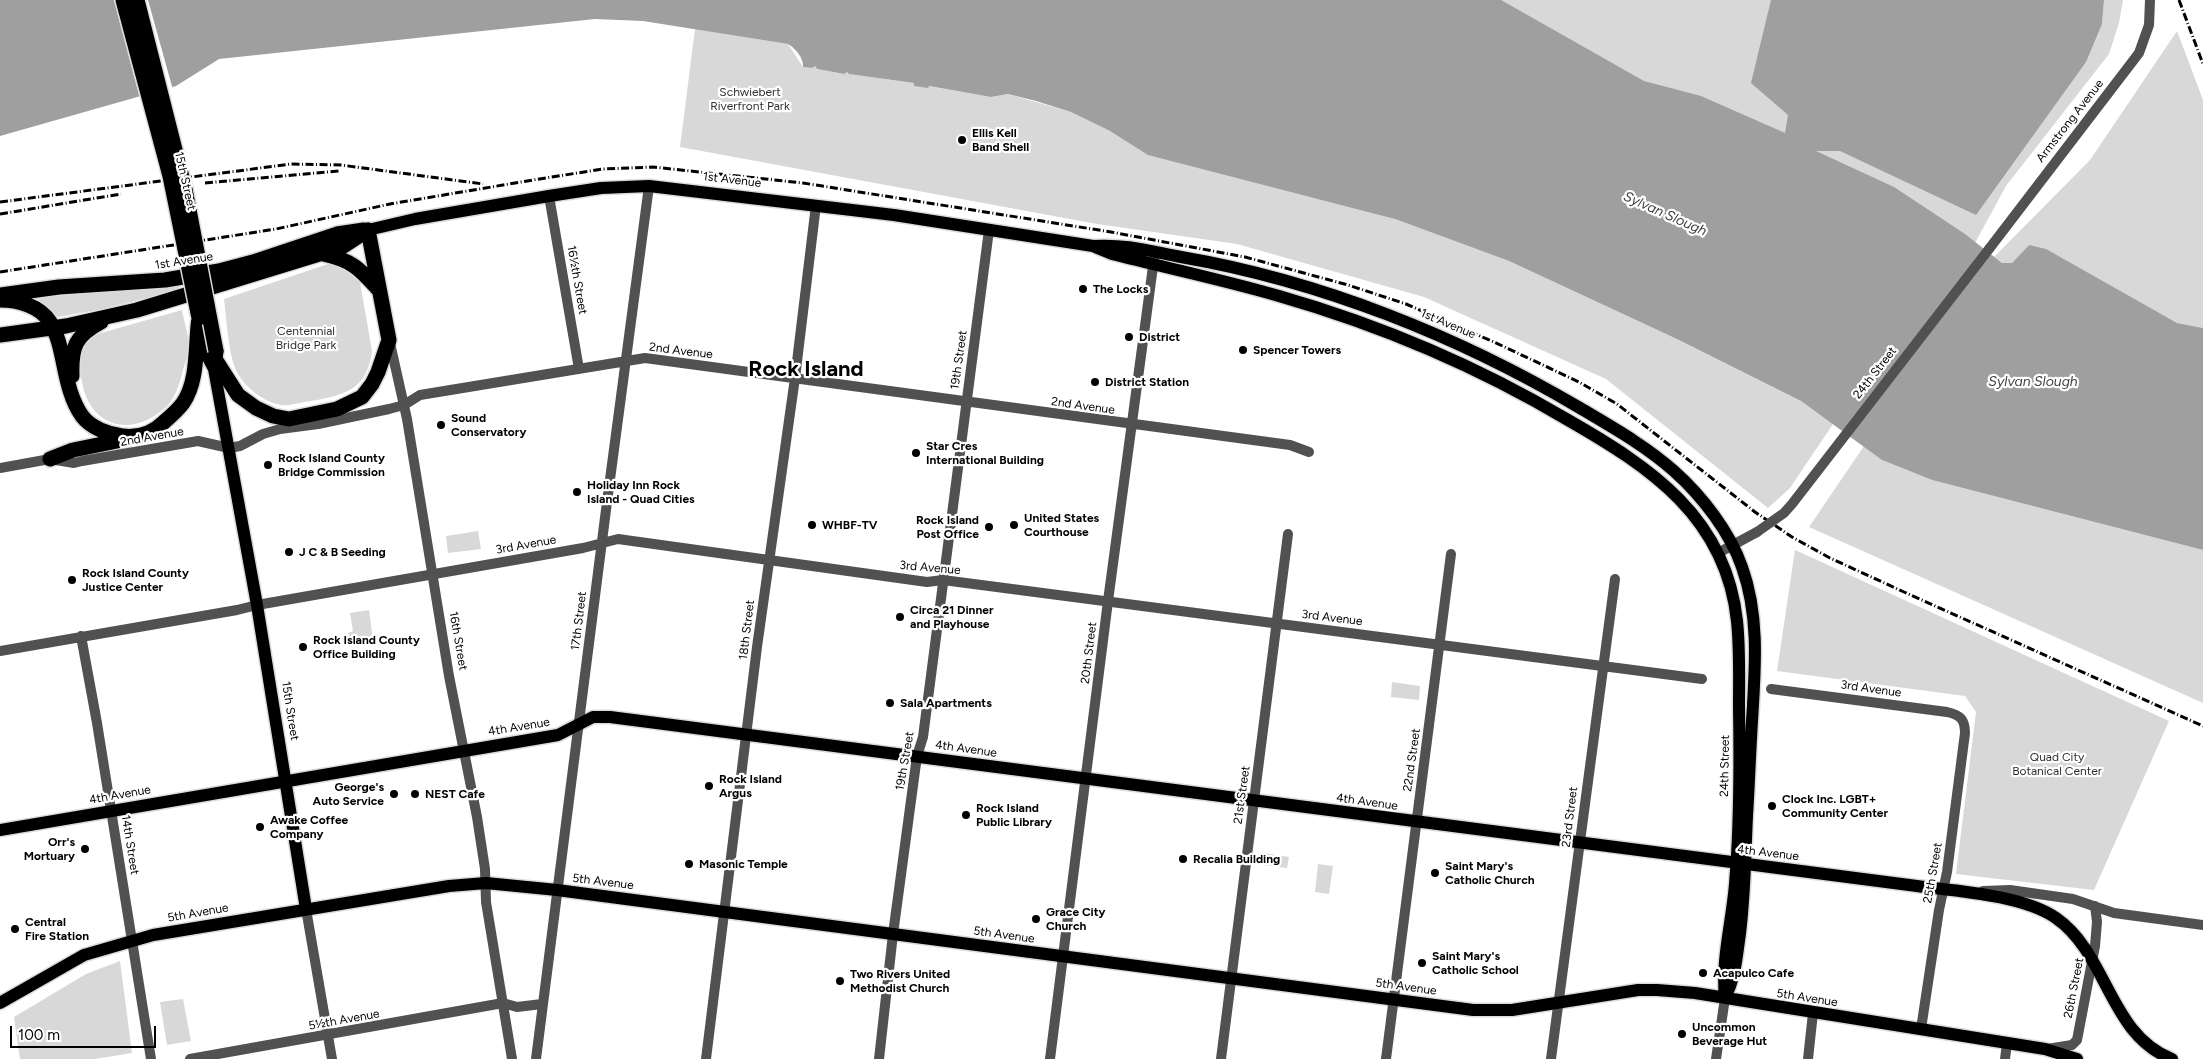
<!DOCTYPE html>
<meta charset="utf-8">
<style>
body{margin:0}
#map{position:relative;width:2203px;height:1059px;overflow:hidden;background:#fff;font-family:Figtree,sans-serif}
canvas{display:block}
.scale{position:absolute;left:10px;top:1026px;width:146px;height:22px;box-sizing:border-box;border:2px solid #000;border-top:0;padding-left:6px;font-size:15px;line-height:18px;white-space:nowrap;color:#000;-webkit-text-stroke:4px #fff;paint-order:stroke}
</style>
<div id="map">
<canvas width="2203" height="1059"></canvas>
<div class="scale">100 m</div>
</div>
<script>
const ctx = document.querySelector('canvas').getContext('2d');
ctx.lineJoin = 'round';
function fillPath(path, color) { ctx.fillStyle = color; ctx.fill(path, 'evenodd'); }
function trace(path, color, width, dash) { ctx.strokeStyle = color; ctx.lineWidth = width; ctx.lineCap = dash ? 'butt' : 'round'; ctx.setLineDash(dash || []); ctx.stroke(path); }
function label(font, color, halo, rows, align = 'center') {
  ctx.font = font + ' Figtree,sans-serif'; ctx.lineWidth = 4.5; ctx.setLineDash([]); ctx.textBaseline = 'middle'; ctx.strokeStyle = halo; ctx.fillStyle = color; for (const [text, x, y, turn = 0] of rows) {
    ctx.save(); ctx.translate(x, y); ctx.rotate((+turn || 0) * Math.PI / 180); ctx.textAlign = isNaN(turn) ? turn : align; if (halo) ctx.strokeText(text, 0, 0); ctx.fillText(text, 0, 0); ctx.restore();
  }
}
fillPath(new Path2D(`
 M1458,0H1805L2102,24L2104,0H2123L2119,23L2109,54L2006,186L1975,243Z
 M695,29L788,44L803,67L812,68L815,66L817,69L843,74L847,72L849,74L914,83V86L928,87V86L991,97L1008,94L1071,112L1110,131L1395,219L1509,261L1679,340L1801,401L1833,424L1790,488L1768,508L1606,379L1424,297L1237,244L1097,224L680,147Z
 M2177,31L2203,100V328L2177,323L2029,245L2012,263H2002L1994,257L2090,160Z
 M328,264C341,265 352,271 360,282L372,351C367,390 345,395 311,401C302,402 290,406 281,405C264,402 247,389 238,374C228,357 227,320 224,299Z
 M178,283L179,290L102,309L58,317L39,300L38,295Z
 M182,310C184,322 189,336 189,348C189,355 185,363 183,370C180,382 176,396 168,405C132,441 86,427 81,375C80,356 79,347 94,335Z
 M1864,446L1882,460L1932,480L2203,550V703L1809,527Z
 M478,531L481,549L448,553L446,536Z
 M1795,550L2169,721L2094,890L1956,874L1976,712L1965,696L1777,671Z
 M369,610L373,640L363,641L364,645L351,646L348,633L353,631L350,613Z
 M1392,682L1420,686L1419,700L1391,697Z
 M1264,853L1289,857L1287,868L1263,865Z
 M1318,864L1333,866L1329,894L1315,892Z
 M120,961L132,1053L95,1059H20L14,1017L86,974Z
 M183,999L191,1041L167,1045L160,1002Z`), '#d8d8d8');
fillPath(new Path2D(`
 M0,0H1501L1644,81L1701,96L1785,133L1788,115L1751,83L1771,0H2104L2102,24L2086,62L1976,215L1840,151H1816L1894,187L1965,234L2002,263H2012L2029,245L2046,249L2177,323L2203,328V550L1932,480L1882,460L1801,401L1679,340L1509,261L1395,219L1148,155L1110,131L1071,112L1036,101L1008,94L991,97L929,86L928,88L914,86V83L849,74L847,72L844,74L817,69L815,66L812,68L803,67C804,58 795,48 788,44L643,21L595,19L219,59L176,86L0,136Z`), '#9f9f9f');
fillPath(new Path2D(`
 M114,0H148L173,90L140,99Z`), '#fff');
const major = new Path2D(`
 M368,230L415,219L549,196L601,188L649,186L894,215L1093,246C1127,244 1149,251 1181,257C1321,281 1458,336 1580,408C1612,427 1646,446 1674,471C1702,496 1730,532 1742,567C1760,617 1755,670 1752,721C1750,753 1749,784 1747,816C1745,858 1745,899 1739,941C1736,962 1735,978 1725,998
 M1095,247L1112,254C1167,268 1224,280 1279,296C1380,325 1477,366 1568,420C1650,467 1726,517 1737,621C1740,649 1739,678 1739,707C1740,766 1740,825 1735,884C1732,922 1721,960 1725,998
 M201,331L205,352L214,369
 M215,359L214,369L257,605L306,909
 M0,830L558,735L593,717H610L1917,886C1957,891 2023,895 2056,918C2108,954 2109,1035 2172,1059
 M0,1003L84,955L153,935L449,886L486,883L557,890L1473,1010H1512L1638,990H1657L1695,993L2045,1049L2077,1059`);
const highway = new Path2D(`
 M323,254C352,260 360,269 379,290
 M0,295L59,287L165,280L219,271L253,262L337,234L364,230
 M0,300C18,300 40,306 50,322C66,347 62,388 82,416C91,428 108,434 122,436C138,438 153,433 164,422C171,416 178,410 183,403C199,380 195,344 199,318
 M0,335L66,326L137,310L342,247L368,230
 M216,351L215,359L238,395L256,408L273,416L289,419L337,409L362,397L372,384L378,372L389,340L368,230
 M72,376C71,347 75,336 101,322
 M50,459L73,450L127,439`);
trace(major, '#dbdbdb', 15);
trace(highway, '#dbdbdb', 18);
trace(new Path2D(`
 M549,196L579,369
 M1989,249L2139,53L2149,25L2150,0
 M390,343L407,419L449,676L477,817L485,869L486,902L512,1059
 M0,468L50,459L74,463L82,461L198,441L229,448L240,446L263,434L280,429L318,424L389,409L404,405L420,395L645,358L1290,445L1309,452
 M1718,553L1757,532
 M81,636L97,723L151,1059
 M0,651L237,610L257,605L583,548L618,539L927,582L943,580L1702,679
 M1771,689L1947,712C1960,715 1965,719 1965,733L1947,872L1939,910L1921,1029
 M1983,891L2010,890L2073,899L2114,913L2203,925
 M306,909L332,1059
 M2047,1049L2072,1045L2077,1040L2095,946L2097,922L2095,906
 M190,1059L503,1003L517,1007L542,1004
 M536,1059L607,502L649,186
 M706,1059L757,647L795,378L816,205
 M879,1059L893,934L917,756L923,737L989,230
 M1050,1059L1108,601L1154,259
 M1221,1059L1288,534
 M1386,1059L1451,554
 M1551,1059L1615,579
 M1716,1059L1725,998
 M1808,1059L1813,1013
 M2005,1059L2007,1043`), '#515151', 10);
trace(major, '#000', 12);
trace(highway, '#000', 15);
trace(new Path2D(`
 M2179,0L2203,64
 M205,183L339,171
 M0,202L291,164L341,165L483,184
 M0,214L121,194
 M0,272L276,229L390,204L533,180L603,169L653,167L803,183L1111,232L1245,257L1348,285L1406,304L1494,342L1579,382L1617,404L1755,512L1792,537L1830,558L1904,592L2203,726`), '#000', 3, [8, 2.5, 1, 2.5]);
const highwayBridge = new Path2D(`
 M123,0L170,176L199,318
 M137,0L185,189L216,351`);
trace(highwayBridge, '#dbdbdb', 18, []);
trace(new Path2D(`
 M1757,532L1784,513L1792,504L1989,249`), '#515151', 10);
trace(highwayBridge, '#000', 15);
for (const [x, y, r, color] of [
 [962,140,5,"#000"],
 [1083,289,5,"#000"],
 [1129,337,5,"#000"],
 [1243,350,5,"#000"],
 [1095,382,5,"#000"],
 [441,425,5,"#000"],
 [916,453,5,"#000"],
 [268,465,5,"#000"],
 [577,492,5,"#000"],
 [812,525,5,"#000"],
 [1014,525,5,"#000"],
 [989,527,5,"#000"],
 [289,552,5,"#000"],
 [72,580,5,"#000"],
 [900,617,5,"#000"],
 [303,647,5,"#000"],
 [890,703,5,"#000"],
 [709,786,5,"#000"],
 [394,794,5,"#000"],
 [415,794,5,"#000"],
 [1772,806,5,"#000"],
 [966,815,5,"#000"],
 [260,827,5,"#000"],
 [85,849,5,"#000"],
 [1183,859,5,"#000"],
 [689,864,5,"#000"],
 [1435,873,5,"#000"],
 [1036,919,5,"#000"],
 [15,929,5,"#000"],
 [1422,963,5,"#000"],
 [1703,973,5,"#000"],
 [840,981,5,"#000"],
 [1682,1034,5,"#000"]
]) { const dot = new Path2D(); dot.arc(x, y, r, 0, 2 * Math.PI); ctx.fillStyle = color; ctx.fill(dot); trace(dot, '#fff', 2); }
label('12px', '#2f2f2f', '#fff', [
 ["Schwiebert",750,92],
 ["Riverfront Park",750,106],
 ["Centennial",306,331],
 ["Bridge Park",306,345],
 ["Quad City",2057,757],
 ["Botanical Center",2057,771]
]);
label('12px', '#000', '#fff', [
 ["Armstrong Avenue",2070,121,-52],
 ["1st Avenue",732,180,7],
 ["15th Street",185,181,77],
 ["1st Avenue",184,261,-9],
 ["16½th Street",577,280,80],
 ["1st Avenue",1448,324,23],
 ["2nd Avenue",681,351,7],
 ["19th Street",959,360,-82],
 ["24th Street",1875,373,-52],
 ["2nd Avenue",1083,406,8],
 ["2nd Avenue",152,437,-10],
 ["3rd Avenue",526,545,-10],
 ["3rd Avenue",930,568,5],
 ["3rd Avenue",1332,618,7],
 ["17th Street",579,621,-83],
 ["18th Street",747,630,-83],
 ["16th Street",458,641,80],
 ["20th Street",1089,653,-83],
 ["3rd Avenue",1871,689,8],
 ["15th Street",290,711,81],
 ["4th Avenue",519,727,-9],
 ["4th Avenue",966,749,8],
 ["22nd Street",1412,760,-82],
 ["19th Street",905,761,-80],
 ["24th Street",1725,766,-89],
 ["4th Avenue",120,795,-10],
 ["21st Street",1242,795,-82],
 ["4th Avenue",1367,802,8],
 ["23rd Street",1570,817,-83],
 ["14th Street",130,845,81],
 ["4th Avenue",1768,853,7],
 ["25th Street",1933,873,-80],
 ["5th Avenue",603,882,7],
 ["5th Avenue",198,913,-10],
 ["5th Avenue",1004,935,8],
 ["5th Avenue",1406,987,8],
 ["26th Street",2074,988,-79],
 ["5th Avenue",1807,998,9],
 ["5½th Avenue",344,1020,-10]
]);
label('bold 12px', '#000', '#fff', [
 ["Ellis Kell",972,133],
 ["Band Shell",972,147],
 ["The Locks",1093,289],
 ["District",1139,337],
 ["Spencer Towers",1253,350],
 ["District Station",1105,382],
 ["Sound",451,418],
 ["Conservatory",451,432],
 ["Star Cres",926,446],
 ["International Building",926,460],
 ["Rock Island County",278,458],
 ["Bridge Commission",278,472],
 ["Holiday Inn Rock",587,485],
 ["Island - Quad Cities",587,499],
 ["United States",1024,518],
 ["Courthouse",1024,532],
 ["Rock Island",979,520,"right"],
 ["Post Office",979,534,"right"],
 ["WHBF-TV",822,525],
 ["J C & B Seeding",299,552],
 ["Rock Island County",82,573],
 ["Justice Center",82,587],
 ["Circa 21 Dinner",910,610],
 ["and Playhouse",910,624],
 ["Rock Island County",313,640],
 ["Office Building",313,654],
 ["Sala Apartments",900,703],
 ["Rock Island",719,779],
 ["Argus",719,793],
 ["George's",384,787,"right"],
 ["Auto Service",384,801,"right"],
 ["NEST Cafe",425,794],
 ["Clock Inc. LGBT+",1782,799],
 ["Community Center",1782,813],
 ["Rock Island",976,808],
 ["Public Library",976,822],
 ["Awake Coffee",270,820],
 ["Company",270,834],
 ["Orr's",75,842,"right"],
 ["Mortuary",75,856,"right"],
 ["Recalia Building",1193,859],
 ["Masonic Temple",699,864],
 ["Saint Mary's",1445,866],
 ["Catholic Church",1445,880],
 ["Grace City",1046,912],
 ["Church",1046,926],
 ["Central",25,922],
 ["Fire Station",25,936],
 ["Saint Mary's",1432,956],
 ["Catholic School",1432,970],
 ["Acapulco Cafe",1713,973],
 ["Two Rivers United",850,974],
 ["Methodist Church",850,988],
 ["Uncommon",1692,1027],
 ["Beverage Hut",1692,1041]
], 'left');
label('italic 14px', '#404040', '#fff', [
 ["Sylvan Slough",1665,214,24],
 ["Sylvan Slough",2033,382]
]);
label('bold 22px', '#000', '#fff', [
 ["Rock Island",806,370]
]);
</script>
